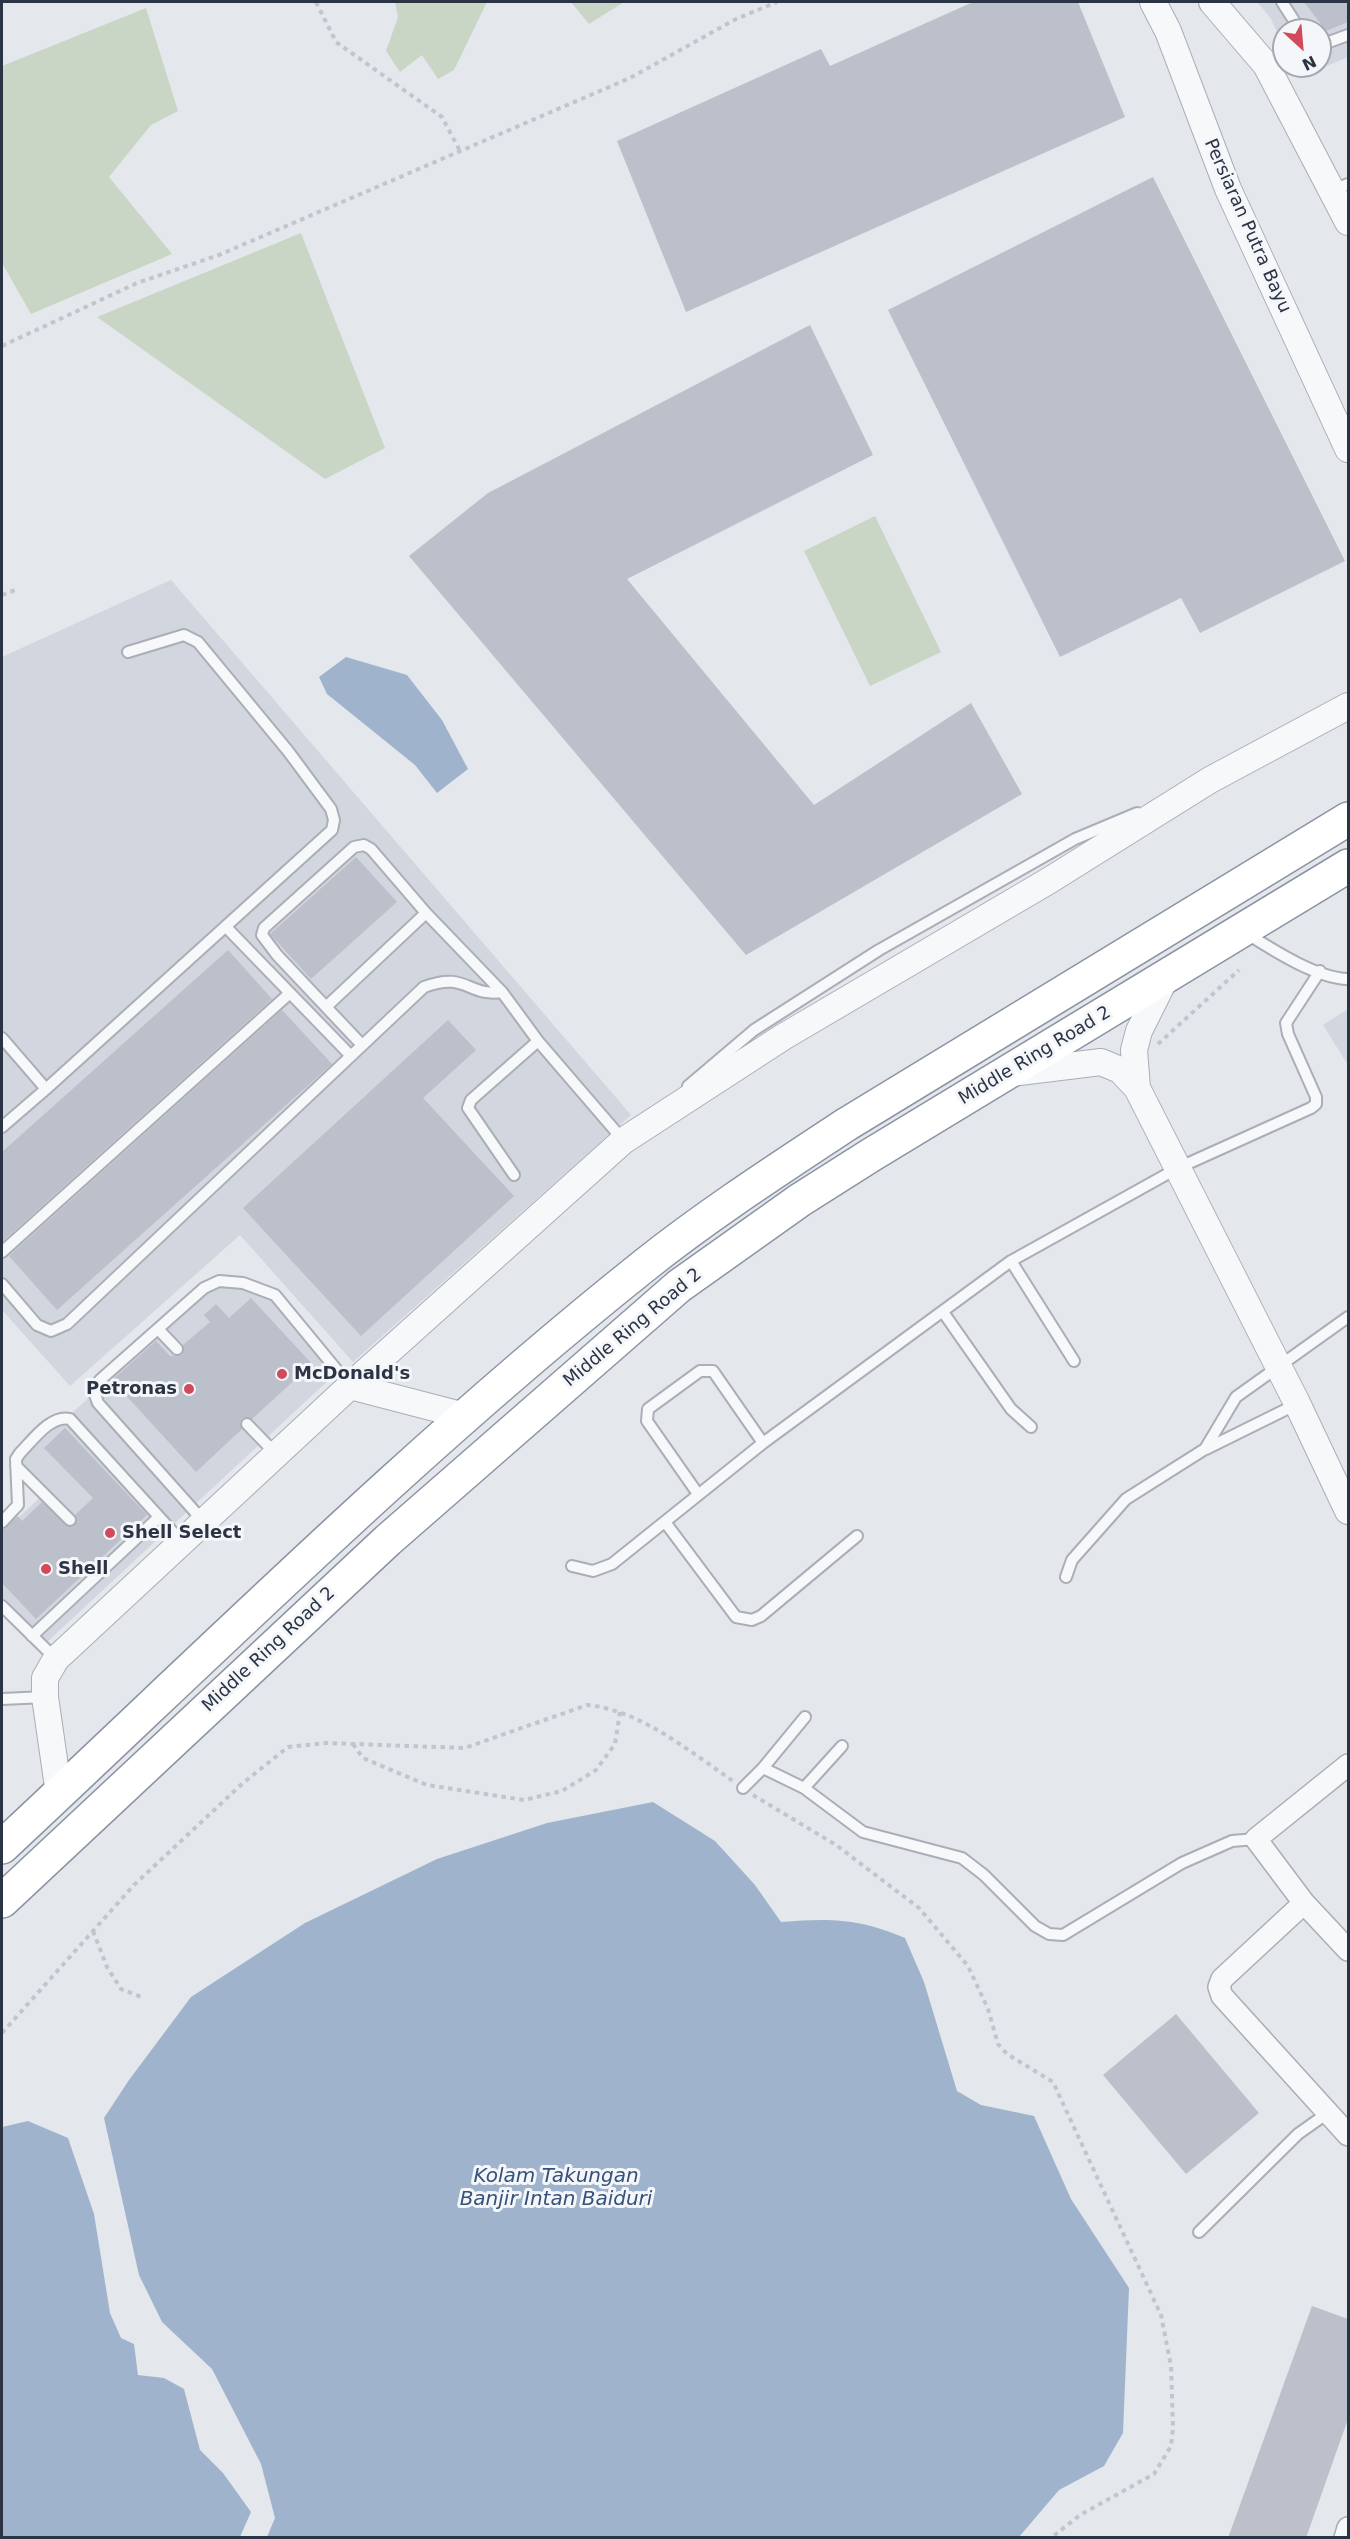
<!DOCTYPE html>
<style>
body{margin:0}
#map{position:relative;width:1350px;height:2539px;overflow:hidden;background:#e4e7ec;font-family:"DejaVu Sans",sans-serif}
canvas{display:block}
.frame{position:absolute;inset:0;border:3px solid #2b3445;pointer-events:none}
.north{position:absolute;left:1272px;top:18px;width:60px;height:60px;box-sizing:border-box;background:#f4f6f9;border:2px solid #a4a8b1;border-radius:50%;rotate:154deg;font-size:16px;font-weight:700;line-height:24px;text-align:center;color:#2b3445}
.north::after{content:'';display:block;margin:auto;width:21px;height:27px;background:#d1495b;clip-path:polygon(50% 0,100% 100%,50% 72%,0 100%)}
</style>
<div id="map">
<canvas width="1350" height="2539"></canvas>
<div class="frame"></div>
<div class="north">N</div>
</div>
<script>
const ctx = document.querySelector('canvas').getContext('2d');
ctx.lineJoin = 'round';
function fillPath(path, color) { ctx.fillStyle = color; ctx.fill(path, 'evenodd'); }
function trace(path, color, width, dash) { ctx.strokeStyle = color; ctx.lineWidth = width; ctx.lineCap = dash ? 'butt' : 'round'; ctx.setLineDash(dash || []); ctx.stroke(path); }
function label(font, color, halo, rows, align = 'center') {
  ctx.font = font + ' "DejaVu Sans",sans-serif'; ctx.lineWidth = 6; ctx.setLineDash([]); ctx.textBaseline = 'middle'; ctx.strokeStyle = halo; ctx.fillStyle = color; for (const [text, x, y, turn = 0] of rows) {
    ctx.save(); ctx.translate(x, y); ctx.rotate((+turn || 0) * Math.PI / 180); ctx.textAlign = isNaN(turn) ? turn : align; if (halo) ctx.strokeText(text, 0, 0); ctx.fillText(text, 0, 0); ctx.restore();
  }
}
fillPath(new Path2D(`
 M1257,2H1348V57L1299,78L1293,66H1320V30H1284V47L1270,17Z
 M171,580L631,1115L353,1362L240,1235L70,1386L2,1310V657Z
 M1348,1009V1008V1065L1323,1025Z
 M220,1287L241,1288L272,1300L334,1375L46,1643L2,1599V1533L48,1490L22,1464V1458L205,1293Z`), '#d2d6de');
fillPath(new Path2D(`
 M395,2H487L454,70L438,79L422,55L400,72L386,51L398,17Z
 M571,2H624L589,24Z
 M146,8L178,111L151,125L109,177L172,254L31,314L2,263V66Z
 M301,233L385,448L325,479L97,317Z
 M875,516L941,652L870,686L804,551Z`), '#c9d6c5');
fillPath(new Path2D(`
 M346,657L407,675L442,720L468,769L437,793L415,765L327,694L319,677Z
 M653,1802L715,1841L755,1885L781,1922C831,1918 858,1918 905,1938L924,1982L957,2091L981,2105L1034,2116L1071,2199L1129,2288L1123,2433L1104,2466L1059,2490L1019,2537H267L275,2518L261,2464L212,2369L162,2322L139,2275L104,2118L129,2080L191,1997L305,1923L437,1859L547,1823Z
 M28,2121L68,2138L94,2214L110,2313L121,2338L134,2344L138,2375L164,2378L184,2389L200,2450L223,2473L251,2512L240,2537H2V2127Z`), '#9fb4cc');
fillPath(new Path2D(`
 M973,2H1078L1125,117L686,312L617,141L821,49L830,66Z
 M1304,2H1348V22L1326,31Z
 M1153,177L1345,561L1200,633L1181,598L1060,657L888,310Z
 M810,325L873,455L627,579L814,805L971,703L1022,794L746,955L409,556L488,493Z
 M356,857L397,902L311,979L270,934Z
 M228,950L272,999L2,1242V1152Z
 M282,1010L332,1064L57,1310L9,1256Z
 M448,1020L476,1050L423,1098L514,1196L361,1336L243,1208Z
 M251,1298L312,1364L252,1419L242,1418L240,1423L242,1429L196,1472L112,1380L156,1341L170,1356L182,1355L183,1345L210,1322L204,1315L216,1304L229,1318Z
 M65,1428L147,1515L36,1619L2,1583V1529L18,1516L22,1521L42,1502L65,1525L72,1527L77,1521L75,1515L93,1498L44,1448Z
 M1176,2014L1259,2113L1186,2174L1103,2075Z
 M1312,2306L1348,2319V2419L1306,2538H1228Z`), '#bbc0ca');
const service = new Path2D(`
 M1282,2L1300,30
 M1320,41L1329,42L1348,35
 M1333,190L1348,184
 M226,927L351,1056
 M1246,933C1273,950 1316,978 1348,979
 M327,1006L426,913
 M2,1038L46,1089L2,1127
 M362,1045L277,955L262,935L264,928L354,847L364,845L371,849L426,913L502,992L538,1041L624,1141
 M688,1086L754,1030L879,950L1075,839L1137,813
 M46,1089L332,830L334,820L331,809L288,751L198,642L184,635L128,652
 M514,1175L468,1108L471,1100L538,1041
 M2,1252L290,993
 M1011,1261L1074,1361
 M2,1284L37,1325L51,1331L67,1324L424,987C467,971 467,997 502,992
 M943,1312L1011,1409L1031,1427
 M158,1329L177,1349
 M247,1424L276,1454
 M1206,1449L1297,1404
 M16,1466L70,1520
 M698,1494L647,1421L648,1409L700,1371H713L763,1443
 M2,1522L18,1505L16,1459L20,1453C32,1441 51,1414 70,1419L182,1542
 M665,1522L736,1617L752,1620L761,1616L857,1536
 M205,1523L98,1403L94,1392L100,1380L204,1288L219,1281L243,1283L275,1295L350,1386
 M572,1566L593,1571L612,1564L763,1443L1011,1261L1178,1168L1311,1108L1316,1104V1097L1288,1034L1286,1023L1320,971
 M1066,1577L1072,1560L1126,1499L1205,1449L1236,1397L1348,1317
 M2,1606L56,1659
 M32,1636L159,1517
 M2,1699L45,1697
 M763,1768L805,1717
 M743,1788L763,1768L804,1788L863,1832L962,1858L984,1875L1035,1926L1049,1934L1063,1935L1182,1863L1232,1841L1256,1839
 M804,1788L842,1746
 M1199,2232L1298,2134L1329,2112`);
const minor = new Path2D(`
 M1348,1765L1256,1839L1304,1903L1348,1950
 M1304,1903L1222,1979L1219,1987L1222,1996L1348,2135
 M1345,2538L1348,2528`);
const tertiary = new Path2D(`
 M1153,2L1168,31L1228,189L1348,449
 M1212,2L1266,65L1348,222
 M1011,1073L1101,1062L1120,1070L1137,1088L1297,1403L1348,1511
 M1137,1088L1134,1050L1139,1031L1166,977
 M350,1386L623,1141L783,1037L1050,880L1210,780L1348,706
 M59,1794L45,1697V1678L56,1659L350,1386L465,1416`);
const trunk = new Path2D(`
 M2,1847C213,1650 419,1445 645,1265C709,1214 779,1169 847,1124L1348,819
 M2,1901L388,1540L679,1286L800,1200L871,1155L1348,866`);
trace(service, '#a9aeb7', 14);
trace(minor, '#a9aeb7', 24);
trace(tertiary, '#a9aeb7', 28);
trace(trunk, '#8b94a3', 36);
trace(new Path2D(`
 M316,2L336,42L442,117L460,151
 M2,346L137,283L219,255L630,78L736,19L777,2
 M2,595L15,590
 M1158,1044L1239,970
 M353,1744L363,1758L427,1785L524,1800L562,1791L596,1770L615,1744L620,1712
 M753,1795L836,1845L919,1908L968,1966L988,2009L998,2044L1007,2054L1053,2082L1161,2315L1171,2366L1173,2428L1171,2446L1154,2474L1080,2515L1051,2538
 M93,1931L107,1967L121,1989L144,1998
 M2,2033L134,1885L243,1783L288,1747L326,1743L465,1748L587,1705C640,1710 689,1751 733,1781`), '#c2c5cb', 4, [4.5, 4.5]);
trace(service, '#f7f8fa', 10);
trace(minor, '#f7f8fa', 21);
trace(tertiary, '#f7f8fa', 26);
trace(trunk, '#fff', 33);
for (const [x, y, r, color] of [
 [282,1374,6,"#d1495b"],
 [189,1389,6,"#d1495b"],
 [110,1533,6,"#d1495b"],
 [46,1569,6,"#d1495b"]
]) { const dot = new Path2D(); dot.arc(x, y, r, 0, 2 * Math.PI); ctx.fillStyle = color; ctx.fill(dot); trace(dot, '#f4f6f9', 2); }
label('18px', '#2b3445', '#f4f6f9', [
 ["Persiaran Putra Bayu",1247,226,66],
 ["Middle Ring Road 2",1035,1056,-31],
 ["Middle Ring Road 2",633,1328,-40],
 ["Middle Ring Road 2",269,1650,-43]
]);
label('bold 18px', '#2b3445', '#f4f6f9', [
 ["McDonald's",294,1374],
 ["Petronas",177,1389,"right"],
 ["Shell Select",122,1533],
 ["Shell",58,1569]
], 'left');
label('italic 20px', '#34527a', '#f4f6f9', [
 ["Kolam Takungan",556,2177],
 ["Banjir Intan Baiduri",556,2200]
]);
</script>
